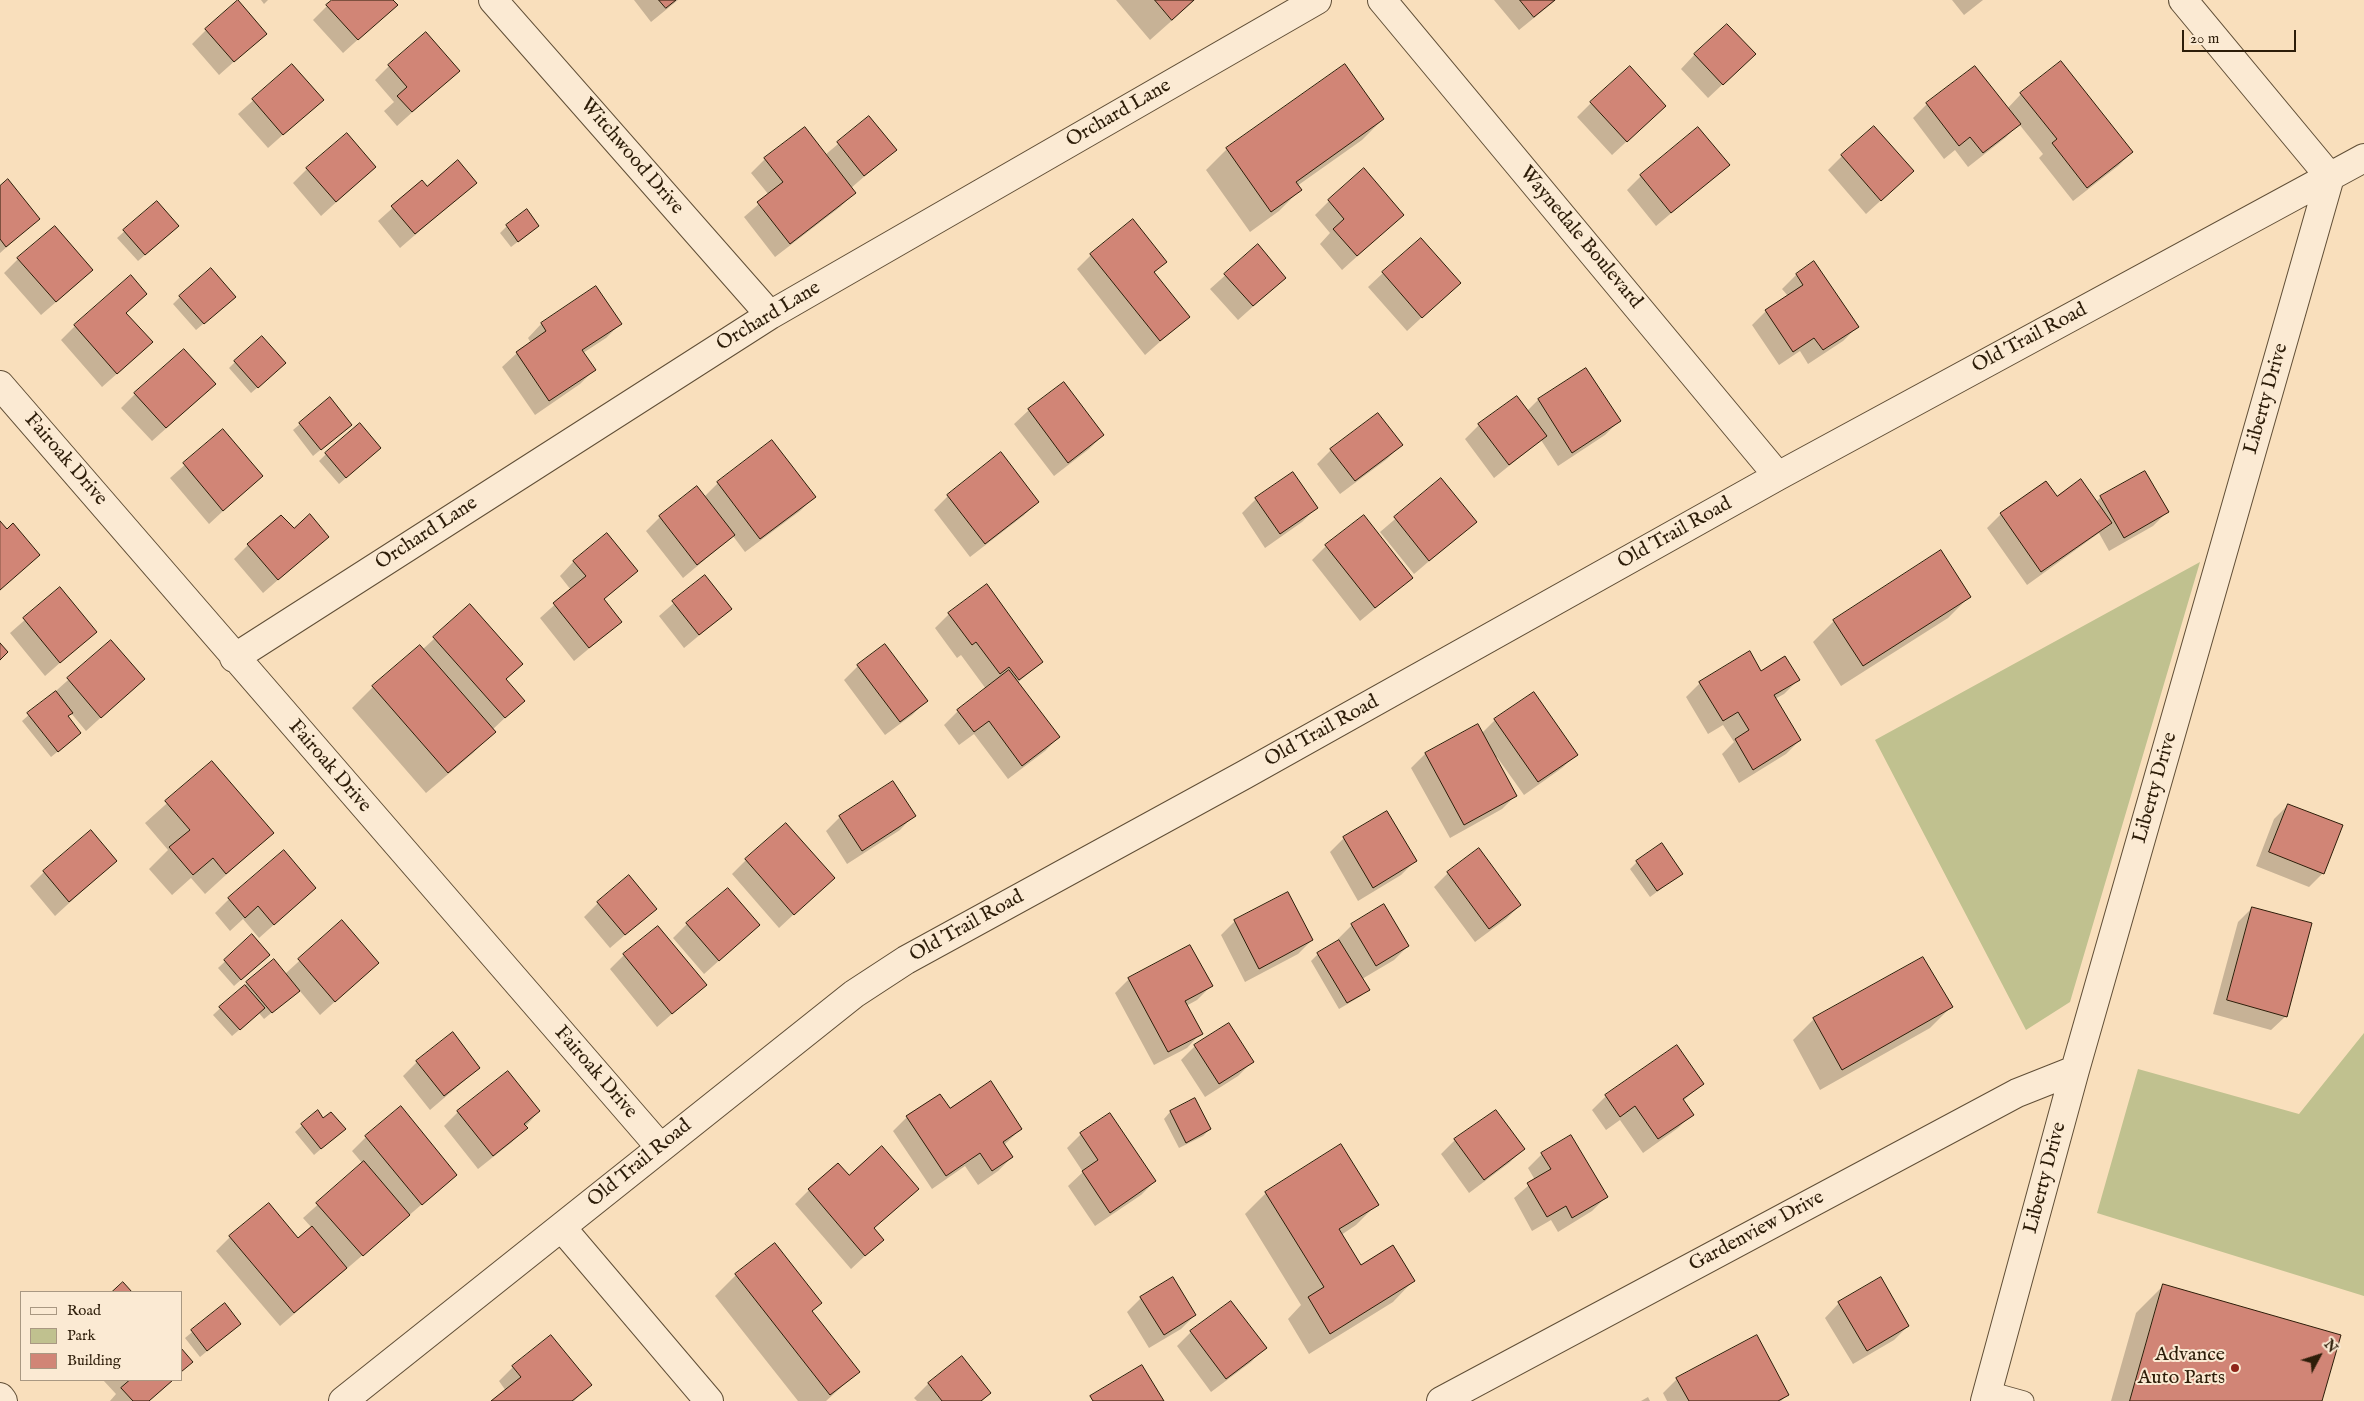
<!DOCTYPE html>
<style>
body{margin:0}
#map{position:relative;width:2364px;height:1401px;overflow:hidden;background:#f9dfbc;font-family:"IM FELL English",serif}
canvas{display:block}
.legend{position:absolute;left:20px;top:1291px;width:162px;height:90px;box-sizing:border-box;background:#fbead3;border:1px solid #a99882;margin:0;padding:6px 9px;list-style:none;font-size:15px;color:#2d1d09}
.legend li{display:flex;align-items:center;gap:10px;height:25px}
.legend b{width:25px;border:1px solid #a99882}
.north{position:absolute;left:2294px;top:1331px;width:50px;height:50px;-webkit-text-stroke:4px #fbead3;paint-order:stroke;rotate:50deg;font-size:14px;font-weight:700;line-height:20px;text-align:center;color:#2d1d09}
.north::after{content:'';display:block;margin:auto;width:18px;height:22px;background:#2d1d09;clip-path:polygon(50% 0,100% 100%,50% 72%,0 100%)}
.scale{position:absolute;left:2182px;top:30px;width:114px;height:22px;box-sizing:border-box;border:2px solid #2d1d09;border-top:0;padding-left:6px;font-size:15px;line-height:18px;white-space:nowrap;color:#2d1d09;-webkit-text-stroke:4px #fbead3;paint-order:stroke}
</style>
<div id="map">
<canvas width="2364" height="1401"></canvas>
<ul class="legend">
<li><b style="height:6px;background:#fbead3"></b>Road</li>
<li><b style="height:14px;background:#c0c18f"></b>Park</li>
<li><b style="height:14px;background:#d18576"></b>Building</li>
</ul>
<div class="north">N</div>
<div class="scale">20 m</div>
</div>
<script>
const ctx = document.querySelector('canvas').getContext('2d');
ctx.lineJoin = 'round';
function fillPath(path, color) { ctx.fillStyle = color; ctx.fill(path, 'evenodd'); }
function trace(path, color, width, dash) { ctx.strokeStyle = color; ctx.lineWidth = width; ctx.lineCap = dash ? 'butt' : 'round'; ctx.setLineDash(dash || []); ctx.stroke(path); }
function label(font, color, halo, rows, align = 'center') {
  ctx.font = font + ' "IM FELL English",serif'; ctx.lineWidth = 4; ctx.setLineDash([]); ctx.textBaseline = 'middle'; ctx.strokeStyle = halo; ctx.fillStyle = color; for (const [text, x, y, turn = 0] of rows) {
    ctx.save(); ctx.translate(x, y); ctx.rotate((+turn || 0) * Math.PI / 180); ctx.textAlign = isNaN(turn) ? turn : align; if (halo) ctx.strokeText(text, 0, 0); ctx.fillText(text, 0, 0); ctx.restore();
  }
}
fillPath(new Path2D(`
 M2200,562L2070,1002L2026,1030L1875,740Z
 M2364,1033V1296L2097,1213L2138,1069L2299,1114Z`), '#c0c18f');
fillPath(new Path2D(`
 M261,0H268L264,4Z
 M333,0H392L396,5L343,53L313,20Z
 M634,0H678L651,22Z
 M1116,0H1195L1150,40Z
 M1494,0H1556L1519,30Z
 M1952,0H1983L1964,15Z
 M206,30L265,34L219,75L192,44Z
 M1695,54L1740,68L1708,98L1681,69Z
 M292,66L322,100L268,148L238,114Z
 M389,66L458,71L397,126L384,111L394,102L375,80Z
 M1344,66L1383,119L1362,140L1297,186L1300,190L1279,211L1250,232L1206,170L1227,149Z
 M1974,67L2007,109L2021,94L2132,152L2118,166L2073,201L2039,158L2043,154L2019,124L2005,138L1968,167L1955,150L1944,159L1913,118L1927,104Z
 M1591,103L1650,120L1612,155L1577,117Z
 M869,118L895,150L851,188L854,193L840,207L775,257L744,217L769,195L751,173L765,159L805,129L825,155Z
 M1842,156L1913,171L1866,214L1828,170Z
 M1728,165L1656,226L1627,190L1641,176Z
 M375,167L321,216L293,183L307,169Z
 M422,182L427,187L475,183L400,248L378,221Z
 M0,187L38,219L0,253Z
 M1329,201L1403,215L1342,270L1320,244L1330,233L1315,215Z
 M157,202L171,233L138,261L117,238Z
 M507,226H538L511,247L500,233Z
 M1258,246L1285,278L1238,320L1210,289Z
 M1091,255L1165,262L1153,274L1188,317L1145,355L1077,269Z
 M18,259L77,284L41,315L4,273Z
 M1383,273L1459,283L1407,331L1368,287Z
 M1796,275L1857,327L1843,341L1808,364L1800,351L1779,365L1752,325L1766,311L1788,296L1782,289Z
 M180,297L227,304L196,330L173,304Z
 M125,313L137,356L102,387L61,340L75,326Z
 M542,323L620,324L606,338L583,353L594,370L580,384L535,415L502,367L517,353L531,343L528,338Z
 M235,362L278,370L251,393L229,368Z
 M1585,369L1619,421L1605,435L1558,466L1541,440L1494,478L1465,439L1479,425L1527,411L1538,400Z
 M1064,384L1103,435L1089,449L1054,476L1014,424L1029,410Z
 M135,394L200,398L152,441L121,408Z
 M300,424L343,431L313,456L293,430Z
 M223,431L261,476L209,524L170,478Z
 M1401,445L1387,459L1340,494L1317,464L1331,450Z
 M326,454H373L339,484L319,461Z
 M1441,480L1475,522L1414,574L1380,532Z
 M718,483L814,497L800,511L745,552L733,536L683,578L646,531L660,517L697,488L704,497Z
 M948,496L1038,502L1023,516L970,557L934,510Z
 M2101,497L2167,512L2153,526L2109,551L2099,533L2027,585L1987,528L2001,514L2057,498L2096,502Z
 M1256,499L1316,508L1302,522L1265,548L1242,513Z
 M293,530L327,537L263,593L234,559L248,545Z
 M1326,546L1412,578L1360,621L1312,560Z
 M574,561L636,571L603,600L621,622L574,661L540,618L571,590L560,576Z
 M705,576L731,609L684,648L659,616Z
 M986,586L1042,662L1017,683L1059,737L1045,751L1008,779L974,734L959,745L944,725L958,711L986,689L961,655L957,658L935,628L949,614Z
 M60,589L95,632L45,676L10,633Z
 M1969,597L1948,618L1841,686L1813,642L1834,621Z
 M470,606L522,664L505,680L523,701L492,730L494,732L473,753L426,793L352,708L373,687L422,650Z
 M111,642L143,679L86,731L71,713L67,717L73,739L51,757L22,721Z
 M858,666L926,701L912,715L885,735L844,680Z
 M1798,680L1784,694L1775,699L1800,740L1786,754L1739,783L1722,754L1734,742L1723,725L1708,734L1686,697L1700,683Z
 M1533,693L1577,754L1562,768L1524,795L1497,757L1496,758L1516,795L1502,809L1450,838L1411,768L1425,754L1477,726L1482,733L1495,720Z
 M212,763L272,833L205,894L191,878L172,895L149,869L168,850L145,823Z
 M2288,805L2323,873L2309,887L2256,866L2274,819Z
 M1387,813L1415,861L1401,875L1358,901L1330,852L1344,838Z
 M914,815L900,830L847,864L826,831L840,817Z
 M746,860L833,878L779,928L732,874Z
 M115,861L55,916L30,886L44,872Z
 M1637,862L1681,874L1650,897L1630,869Z
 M1448,873L1520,905L1506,919L1475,942L1434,887Z
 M315,888L259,938L243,919L230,931L215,913L229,899Z
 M598,903L655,909L610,948L584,917Z
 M2252,908L2286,1016L2271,1030L2213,1014L2238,922Z
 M1235,921L1312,940L1298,954L1245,982L1221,935Z
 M342,922L378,963L320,1015L299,990L264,1019L259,1013L232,1036L213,1015L247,983L285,974Z
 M687,924L759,925L704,974L673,938Z
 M1352,925L1408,946L1394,960L1362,979L1368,989L1361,996L1339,1009L1311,961L1318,954L1339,941L1338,939Z
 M252,936L262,961L234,986L218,968Z
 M624,955L705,985L657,1027L610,969Z
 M1923,958L1951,1007L1930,1028L1820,1090L1793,1040L1814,1019Z
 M1129,979L1211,986L1197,1000L1186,1006L1201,1033L1187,1048L1154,1065L1115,993Z
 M1195,1046L1252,1062L1238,1076L1205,1097L1181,1060Z
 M417,1062L479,1068L430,1110L403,1076Z
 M1702,1084L1683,1101L1692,1114L1678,1128L1643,1153L1620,1120L1606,1130L1592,1110L1606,1096Z
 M1195,1100L1210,1129L1203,1136L1179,1148L1164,1119L1170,1112Z
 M950,1110L1021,1129L1004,1145L1012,1157L998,1171L978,1185L965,1166L932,1189L893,1131L907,1117Z
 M539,1111L512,1142L478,1169L444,1126L458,1112Z
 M317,1112L323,1120L344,1129L314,1155L295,1132Z
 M1081,1134L1155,1181L1141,1195L1095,1226L1068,1186L1083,1172L1067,1148Z
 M366,1137L456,1175L280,1326L216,1251L230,1237L298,1240L312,1228L303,1218L363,1164L352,1151Z
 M1455,1140L1523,1149L1509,1163L1469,1193L1441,1154Z
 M1542,1154L1606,1197L1592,1211L1558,1232L1551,1220L1532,1231L1514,1198L1535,1180L1528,1168Z
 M849,1177L918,1189L873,1229L882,1240L851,1269L795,1204L809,1190Z
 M1266,1193L1377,1204L1356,1225L1341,1235L1360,1267L1413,1281L1393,1302L1309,1354L1288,1319L1301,1305L1245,1214Z
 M736,1275L820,1303L811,1312L858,1372L826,1401H798L715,1296Z
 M2163,1286L2321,1401H2111L2136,1313Z
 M1141,1298L1195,1315L1181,1329L1149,1348L1127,1312Z
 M1839,1303L1908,1326L1894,1340L1853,1364L1825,1318Z
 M225,1305L240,1324L200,1357L185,1338Z
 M1191,1332L1265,1347L1251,1362L1211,1392L1177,1346Z
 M513,1367L590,1385L574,1401H493L506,1391L499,1381Z
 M1677,1379L1787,1395L1781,1401H1667L1663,1393Z
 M103,1380H173L149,1401H110L116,1394Z
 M929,1383L990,1393L982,1401H917L914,1398Z
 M1648,1397L1650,1401H1641Z`), '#0003');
const building = new Path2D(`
 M238,0L267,34L234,62L205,29Z
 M332,0H393L398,5L358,40L326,5Z
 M659,0H676L666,8Z
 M1155,0H1194L1172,20Z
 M1520,0H1555L1534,17Z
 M1727,24L1756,54L1723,85L1694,54Z
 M426,32L460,71L412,112L397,96L407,87L388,65Z
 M2061,61L2133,152L2087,188L2052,143L2057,139L2020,93Z
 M292,64L324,100L283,135L252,99Z
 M1345,64L1384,119L1296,182L1302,190L1271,212L1226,148Z
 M1630,66L1666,106L1627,142L1590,102Z
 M1975,66L2021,124L1983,153L1970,137L1959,146L1926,103Z
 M869,116L897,150L864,176L837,142Z
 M1874,126L1914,171L1881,201L1841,155Z
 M805,127L856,193L790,244L757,202L783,182L764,158Z
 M1698,127L1730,165L1671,213L1640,175Z
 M347,133L376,167L336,202L306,168Z
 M458,160L477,183L415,234L391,206L422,180L427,186Z
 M1364,168L1404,215L1357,256L1333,229L1344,219L1328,200Z
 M8,179L40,219L6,247L0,239V186Z
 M157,201L179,226L145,255L123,230Z
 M527,209L539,226L518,242L506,225Z
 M1133,219L1167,262L1154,272L1190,317L1160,341L1090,254Z
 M55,226L93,270L56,302L17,258Z
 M1421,238L1461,283L1422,318L1382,272Z
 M1258,244L1286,278L1253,306L1224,274Z
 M1814,261L1859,327L1823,350L1814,338L1793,352L1765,310L1803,285L1796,274Z
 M211,268L236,297L204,324L179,296Z
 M131,275L147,294L126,313L153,342L117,374L74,325Z
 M596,286L622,324L582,350L596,370L549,401L516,352L546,331L541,323Z
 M262,336L286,363L258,388L234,361Z
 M184,349L216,384L166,428L134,393Z
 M1586,368L1621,421L1572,453L1538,399Z
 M1064,382L1104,435L1068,463L1028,409Z
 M1517,396L1547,436L1509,465L1478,424Z
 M330,397L352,425L321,450L299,423Z
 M1378,413L1403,445L1355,481L1330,449Z
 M360,423L381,448L346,478L325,453Z
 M223,429L263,476L223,511L183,463Z
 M772,440L816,497L760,539L717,482Z
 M1001,452L1039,502L985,544L947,495Z
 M2145,471L2169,512L2124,538L2100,496Z
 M1293,472L1318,508L1280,534L1255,498Z
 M1441,478L1477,522L1429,561L1394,517Z
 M2081,479L2112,523L2041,572L2000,513L2046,481L2057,496Z
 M697,486L735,535L697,565L659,516Z
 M310,514L329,537L278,580L247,544L281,515L294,528Z
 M1364,515L1413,578L1375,608L1325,545Z
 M0,521L7,529L13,523L40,555L0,590Z
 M607,533L638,571L604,599L622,622L589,648L553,603L586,576L573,561Z
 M1941,550L1971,597L1863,666L1833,620Z
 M705,575L732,609L699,635L672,601Z
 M987,584L1043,662L1019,680L1009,667L1000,674L976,642L972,645L948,613Z
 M60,587L97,632L60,663L23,618Z
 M470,604L523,664L506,679L525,701L505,718L433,637Z
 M111,640L145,679L101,718L67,678Z
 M0,643L8,652L0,660Z
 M885,644L928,701L900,722L857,665Z
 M420,645L496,732L448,773L372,686Z
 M1750,651L1761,671L1785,656L1800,680L1774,695L1801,740L1753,770L1735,739L1749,730L1738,712L1723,721L1699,682Z
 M1009,670L1060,737L1022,766L989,721L974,732L957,710Z
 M56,691L73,713L68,716L81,733L58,752L27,713Z
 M1534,692L1578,755L1538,782L1494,719Z
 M1478,724L1517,796L1464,825L1425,753Z
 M212,761L274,833L226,874L213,858L193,875L169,847L190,830L165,801Z
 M893,781L916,816L862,851L839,816Z
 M2288,804L2343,825L2324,874L2269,852Z
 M1387,811L1417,861L1373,888L1343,837Z
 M786,823L835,878L794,915L745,859Z
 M91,830L117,861L69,902L43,871Z
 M1662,843L1683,874L1657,891L1636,861Z
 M1479,848L1521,905L1489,929L1447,872Z
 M284,850L316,888L274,925L258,906L245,918L228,898Z
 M629,875L657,909L625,935L597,902Z
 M728,888L760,925L719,961L686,923Z
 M1288,892L1313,940L1259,969L1234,920Z
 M1384,904L1409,946L1376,966L1351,924Z
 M2252,907L2312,923L2287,1017L2227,1000Z
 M342,920L379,963L335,1002L298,959Z
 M658,926L707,985L672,1014L623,954Z
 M252,934L270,955L241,980L224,960Z
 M1339,940L1370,990L1347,1003L1317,953Z
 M1190,945L1213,986L1185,1001L1203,1034L1168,1052L1128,978Z
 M1923,957L1953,1007L1842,1070L1813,1018Z
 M274,959L300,991L272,1013L246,982Z
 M245,985L265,1008L240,1030L219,1007Z
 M1229,1023L1254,1062L1219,1084L1194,1045Z
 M453,1032L480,1068L444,1096L416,1061Z
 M1677,1045L1704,1084L1683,1099L1694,1115L1658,1139L1635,1106L1620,1117L1605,1095Z
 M508,1071L540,1111L524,1124L528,1128L493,1156L457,1111Z
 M991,1081L1022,1129L1003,1142L1013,1157L992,1171L980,1153L946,1176L906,1116L940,1094L950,1108Z
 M1195,1098L1211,1129L1186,1143L1170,1111Z
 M401,1106L457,1175L422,1205L365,1136Z
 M318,1110L323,1118L331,1112L346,1129L321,1149L301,1124Z
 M1496,1110L1525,1149L1484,1180L1454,1139Z
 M1110,1113L1156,1181L1110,1213L1082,1171L1098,1160L1080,1133Z
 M1571,1135L1608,1197L1572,1218L1566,1206L1547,1217L1527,1183L1551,1169L1541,1153Z
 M1341,1144L1379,1205L1339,1229L1361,1265L1393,1245L1415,1281L1330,1334L1308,1297L1324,1287L1265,1192Z
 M882,1146L919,1189L874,1228L884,1240L865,1256L808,1189L838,1163L849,1175Z
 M364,1161L410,1215L363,1256L316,1203Z
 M269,1203L298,1238L312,1226L347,1268L294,1313L229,1236Z
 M775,1243L822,1303L812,1311L860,1372L830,1395L735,1274Z
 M1173,1277L1196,1315L1164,1335L1140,1297Z
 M1881,1277L1909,1326L1867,1351L1838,1302Z
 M123,1282L132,1292H112Z
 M2163,1284L2341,1335L2322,1401H2130Z
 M1231,1301L1267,1348L1226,1379L1190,1331Z
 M225,1303L241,1324L207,1351L191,1330Z
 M551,1335L592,1385L572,1401H491L521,1377L512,1366Z
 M1757,1335L1789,1395L1778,1401H1689L1676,1378Z
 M181,1348L193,1362L181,1372Z
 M962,1356L991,1393L981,1401H942L928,1383Z
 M1142,1365L1164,1401H1093L1090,1396Z
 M130,1380H173L149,1401H133L121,1388Z`);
fillPath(building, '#d18576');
trace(building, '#2d1d09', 1);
const lane = new Path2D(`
 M1988,1391L2024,1401`);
const street = new Path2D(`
 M493,0L770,315
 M1382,0L1778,476
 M0,385L660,1147
 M234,658L770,315L1317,0
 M562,1228L709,1401
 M0,1397L3,1401
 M343,1401L854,994L906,960L1244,775L1778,476L2364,158
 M1441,1401L2017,1093L2075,1070
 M1985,1401L2075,1070L2330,177L2183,0`);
trace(lane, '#604e36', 21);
trace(street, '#604e36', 30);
trace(lane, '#fbead3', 19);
trace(street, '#fbead3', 28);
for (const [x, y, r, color] of [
 [2235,1368,5,"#8f2418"]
]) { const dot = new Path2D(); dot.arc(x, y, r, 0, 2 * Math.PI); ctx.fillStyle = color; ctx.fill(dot); trace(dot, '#fbead3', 2); }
label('20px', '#2d1d09', '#fbead3', [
 ["Orchard Lane",1119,114,-30],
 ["Witchwood Drive",631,157,49],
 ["Waynedale Boulevard",1580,238,50],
 ["Orchard Lane",769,317,-31],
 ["Old Trail Road",2030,339,-28],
 ["Liberty Drive",2267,399,-74],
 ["Fairoak Drive",65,460,49],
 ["Orchard Lane",427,534,-33],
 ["Old Trail Road",1675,534,-29],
 ["Old Trail Road",1322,732,-29],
 ["Fairoak Drive",329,767,49],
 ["Liberty Drive",2156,788,-74],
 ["Old Trail Road",967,927,-29],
 ["Fairoak Drive",595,1073,49],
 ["Old Trail Road",640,1164,-39],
 ["Liberty Drive",2046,1178,-75],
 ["Gardenview Drive",1757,1232,-28]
]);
label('20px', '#2d1d09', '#fbead3', [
 ["Advance",2225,1356],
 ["Auto Parts",2225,1379]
], 'right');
</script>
